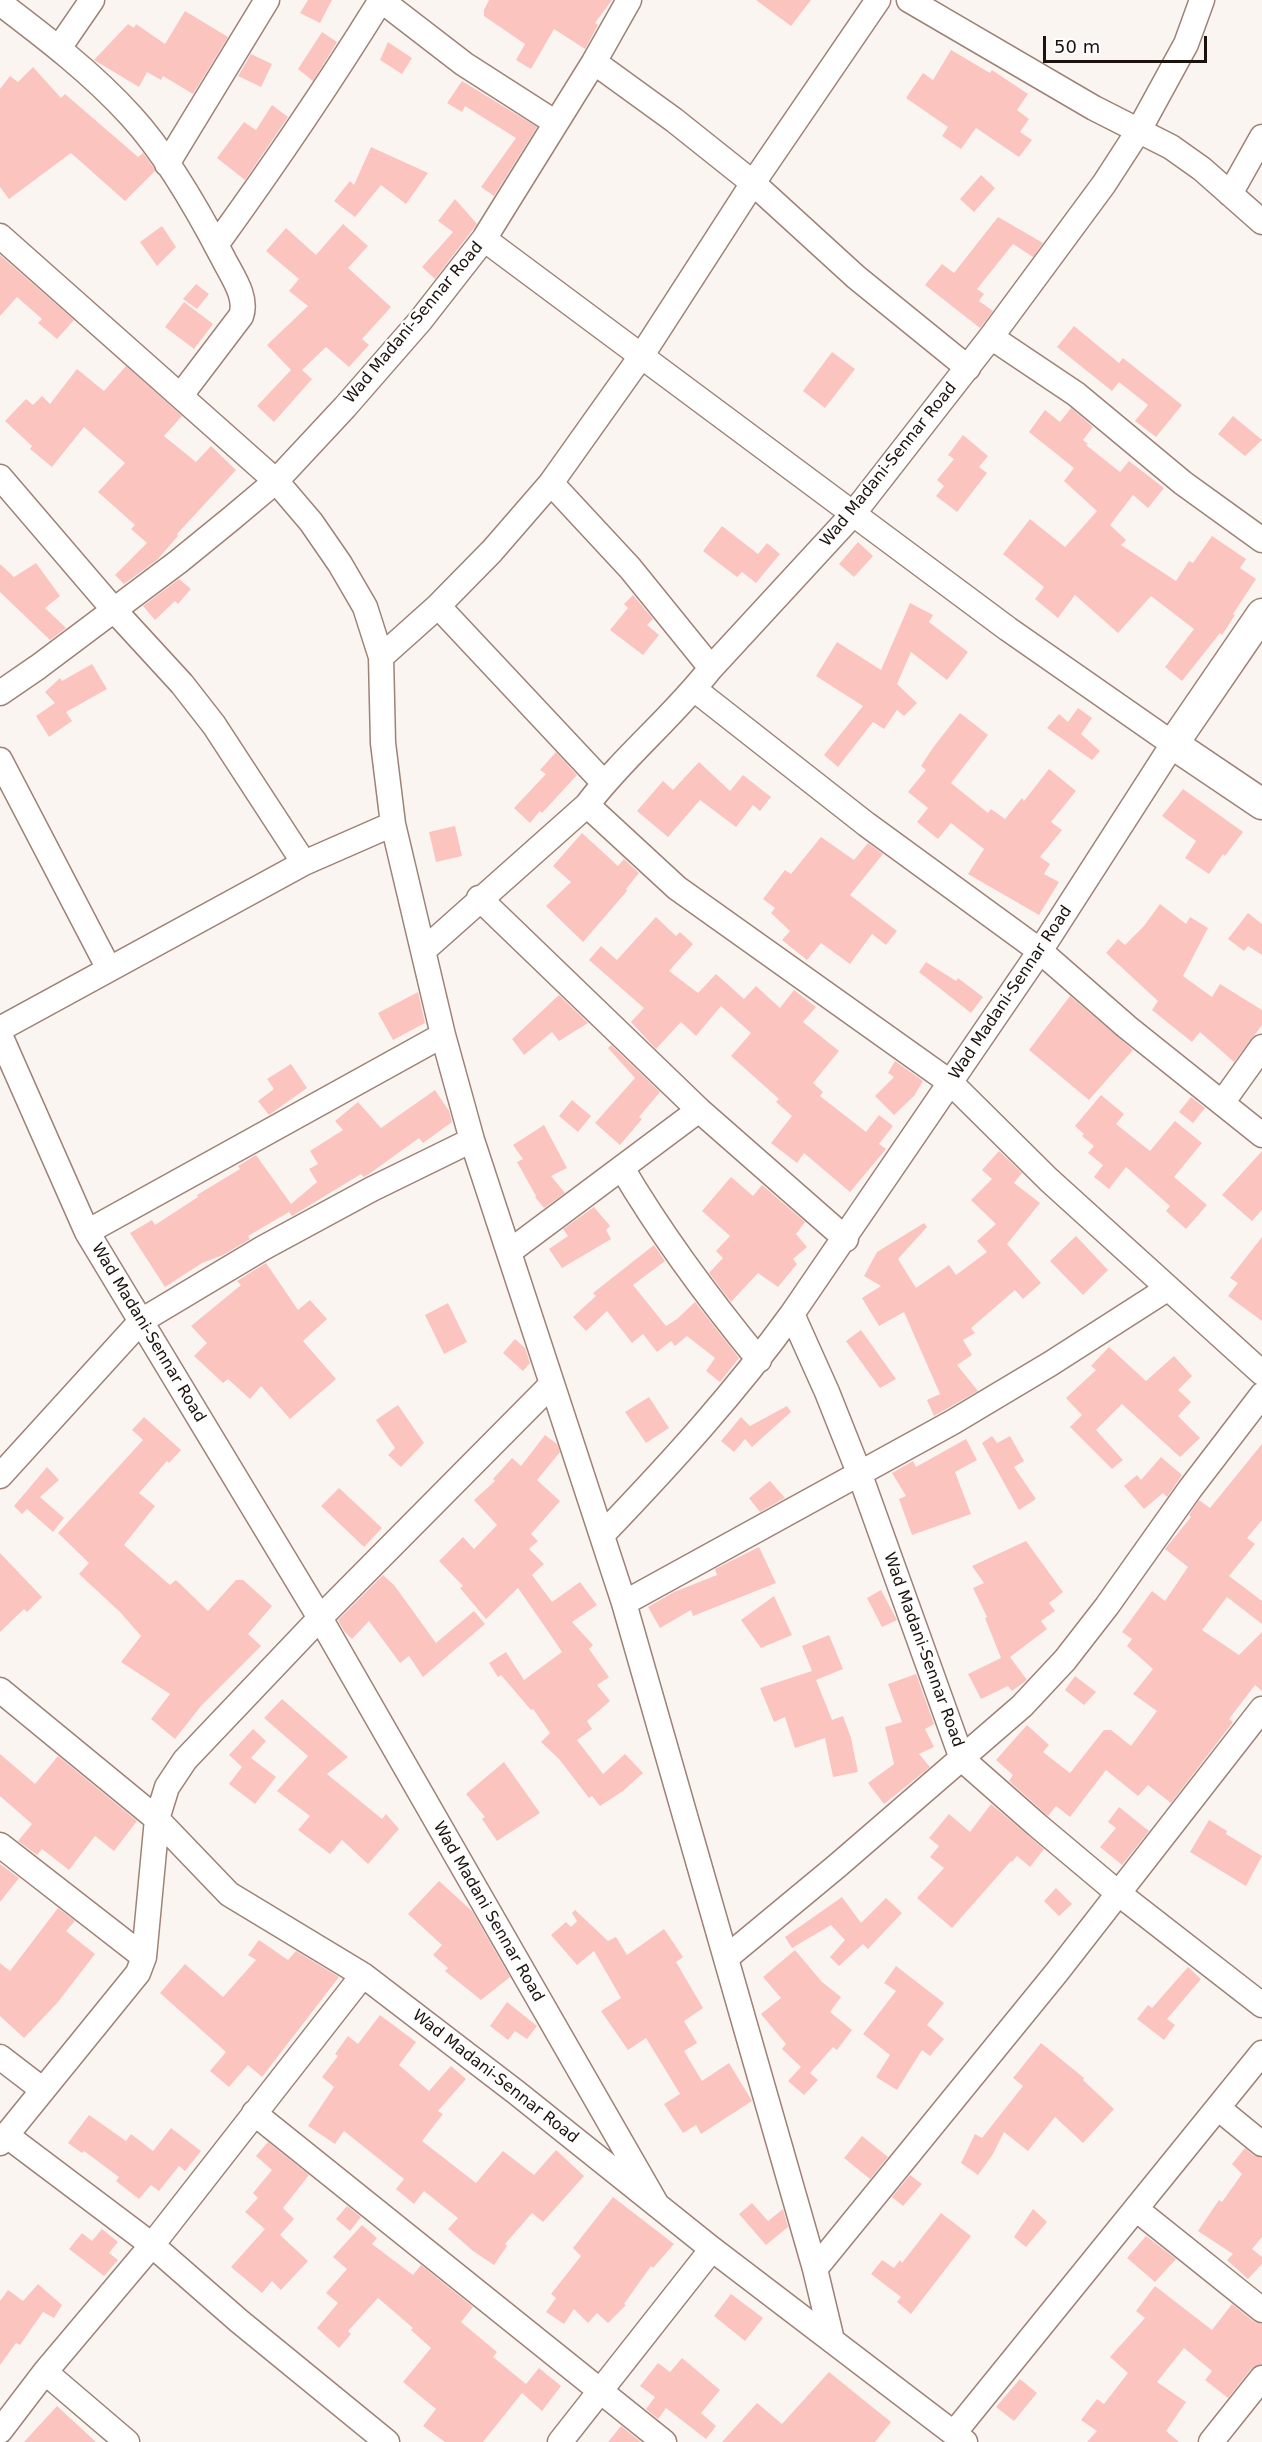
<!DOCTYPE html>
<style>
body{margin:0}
#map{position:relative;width:1262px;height:2442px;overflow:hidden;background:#fbf5f2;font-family:"DejaVu Sans",sans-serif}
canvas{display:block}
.scale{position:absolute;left:1043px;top:36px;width:164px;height:27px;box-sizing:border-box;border:3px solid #1c120e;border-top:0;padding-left:8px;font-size:18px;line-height:21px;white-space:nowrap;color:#1c120e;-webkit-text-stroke:4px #fff;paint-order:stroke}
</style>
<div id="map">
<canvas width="1262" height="2442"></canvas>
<div class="scale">50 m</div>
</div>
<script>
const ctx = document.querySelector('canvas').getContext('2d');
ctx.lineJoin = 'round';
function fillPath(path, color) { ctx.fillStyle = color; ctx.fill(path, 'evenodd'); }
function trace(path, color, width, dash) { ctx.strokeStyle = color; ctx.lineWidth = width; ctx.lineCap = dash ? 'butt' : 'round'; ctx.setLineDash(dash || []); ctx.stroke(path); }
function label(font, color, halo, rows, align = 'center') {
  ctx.font = font + ' "DejaVu Sans",sans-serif'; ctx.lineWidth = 4.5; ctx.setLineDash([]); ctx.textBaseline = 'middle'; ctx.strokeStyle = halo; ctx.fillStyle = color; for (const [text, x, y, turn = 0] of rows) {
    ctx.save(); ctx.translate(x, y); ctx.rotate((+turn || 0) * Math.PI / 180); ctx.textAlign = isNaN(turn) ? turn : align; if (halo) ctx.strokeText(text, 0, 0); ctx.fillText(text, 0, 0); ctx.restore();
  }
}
fillPath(new Path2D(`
 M308,0H332L320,23L300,13Z
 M489,0H612L595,23L598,25L585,49L554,29L531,69L516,60L525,44L484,16V10Z
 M756,0H811L791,26Z
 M185,11L228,37L193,94L163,76L161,80L147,72L139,87L94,60L128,24L134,28L136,24L165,44Z
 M322,32L337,42L313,81L298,69Z
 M388,42L412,58L402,74L380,60Z
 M951,50L990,73L992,70L1028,94L1017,110L1029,119L1020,132L1032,140L1019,157L976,128L961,149L942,136L948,127L906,98L923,73L933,80Z
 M251,54L272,64L261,87L238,76Z
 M33,67L61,98L65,94L138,157L143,153L154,168L155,171L125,201L71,153L9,199L0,187V89L10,76L18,82Z
 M462,81L537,127L494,196L481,187L516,138L465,106L462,112L447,103Z
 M272,105L288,117L245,180L217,158L244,122L256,130Z
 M371,147L428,173L406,204L381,185L355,217L334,201L350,181L354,185Z
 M981,175L995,188L974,212L960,199Z
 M455,199L477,224L435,279L422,267L453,232L438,221Z
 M998,217L1043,243L1033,257L1013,244L977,289L984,294L979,301L993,311L980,328L925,285L942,264L954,273Z
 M343,224L368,246L348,268L391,307L362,339L369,345L349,367L326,347L302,370L312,379L274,422L257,406L291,370L267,345L308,306L289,291L299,279L266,251L286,228L316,255Z
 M162,226L176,247L157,266L140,242Z
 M0,255L74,320L57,339L38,323L42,319L17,297L0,316Z
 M196,284L209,294L197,309L183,299Z
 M184,302L213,324L194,349L165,327Z
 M1074,326L1119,363L1123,358L1182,405L1156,437L1135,421L1148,405L1119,382L1112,391L1057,347Z
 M832,352L855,369L825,408L803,391Z
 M126,366L182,416L164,436L196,462L211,446L236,470L177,534L178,536L157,560L124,584L115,575L147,543L131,529L135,525L98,492L125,463L84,427L52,467L30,449L32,446L5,421L26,399L33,405L42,396L50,404L77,369L104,391Z
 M1071,408L1093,427L1083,440L1088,444L1086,445L1120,472L1129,461L1164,488L1148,508L1133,495L1110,525L1126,540L1121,545L1176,581L1189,561L1193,563L1212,536L1246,559L1240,568L1256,579L1233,614L1235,615L1222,635L1220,633L1182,681L1165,667L1194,629L1151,596L1118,633L1075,595L1058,618L1035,599L1044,587L1003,554L1030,519L1065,547L1097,511L1064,481L1074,468L1029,432L1045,410L1060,422Z
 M1233,416L1262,440L1245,456L1218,434Z
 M963,435L988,456L979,467L987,473L957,512L936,496L944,486L937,480L954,459L948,455Z
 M722,526L758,554L767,543L780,554L756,583L742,572L737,577L703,551Z
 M858,542L873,556L854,577L839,564Z
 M36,563L60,596L45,608L66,628L50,640L0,592V564L14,577Z
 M179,579L191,589L178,604L175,601L155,620L143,606Z
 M633,595L653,619L647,625L659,635L643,655L610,630L628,608L624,604Z
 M910,603L933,615L929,622L968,652L947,680L911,652L897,684L917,703L904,716L897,710L884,729L873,722L838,767L824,755L863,706L816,676L837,642L881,670Z
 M92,664L107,689L66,712L72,721L49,737L36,716L55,703L45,692L60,678L62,681Z
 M1078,708L1092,718L1081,734L1100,751L1092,760L1047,728L1059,714L1068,722Z
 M960,713L988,735L951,783L988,813L991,809L1005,819L1022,798L1024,801L1049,769L1076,791L1051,822L1062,830L1040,857L1050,864L1044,874L1059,882L1039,915L968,874L984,849L951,823L938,839L917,822L928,808L908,792L926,770L921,766L932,749Z
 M556,752L577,775L542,813L540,811L530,823L514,808L546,774L540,770Z
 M699,762L730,791L743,775L771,797L760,811L753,805L736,827L700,800L668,837L637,811L663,781L673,790Z
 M1183,789L1243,832L1225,856L1223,854L1209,874L1185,858L1196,841L1162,816Z
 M455,826L462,856L436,862L429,832Z
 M582,833L618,866L624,859L639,873L626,889L627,891L583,942L546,906L571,882L553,866Z
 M821,837L854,860L868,843L883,854L850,895L897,931L886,945L872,934L850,964L821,943L807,960L782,940L790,931L771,913L775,908L763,899L785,870L791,874Z
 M1160,904L1186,924L1190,917L1208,928L1183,976L1212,997L1220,984L1262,1010V1025L1234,1062L1200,1032L1192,1042L1152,1010L1158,1001L1106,953L1118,939L1125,945L1144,926Z
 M1248,913L1262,924V955L1248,946L1244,951L1228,939Z
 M656,917L676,936L680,932L693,944L669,971L698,993L716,974L744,999L756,986L780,1008L794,990L816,1007L803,1022L839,1051L813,1083L823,1092L820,1096L866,1132L879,1115L893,1126L879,1144L886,1149L850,1192L804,1153L797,1163L771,1143L792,1116L776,1102L779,1099L731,1056L751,1033L721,1006L696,1036L681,1022L656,1049L631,1022L644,1008L589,960L601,946L617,960Z
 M926,962L956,981L958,978L983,997L971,1013L919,972Z
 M418,992L425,1023L393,1040L378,1013Z
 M559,995L588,1023L559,1041L552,1032L524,1055L512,1039Z
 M1070,996L1133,1050L1089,1100L1029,1050Z
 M611,1045L660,1092L639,1117L642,1119L620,1145L595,1123L635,1078L608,1048Z
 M895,1061L923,1081L914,1096L894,1115L875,1096L894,1077L888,1073Z
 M291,1064L307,1088L269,1115L258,1101L274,1089L267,1079Z
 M435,1090L449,1111L452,1122L423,1143L419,1138L369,1174L364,1177L361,1174L292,1216L289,1212L248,1236L250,1239L223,1255L202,1263L165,1287L130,1233L152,1220L155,1225L198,1197L197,1195L240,1169L238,1166L256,1155L291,1204L317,1182L309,1169L318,1164L310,1151L343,1130L335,1121L358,1102L381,1128Z
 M1101,1095L1124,1114L1116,1124L1150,1151L1175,1121L1202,1143L1174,1177L1207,1205L1186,1229L1166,1211L1170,1206L1126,1167L1109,1189L1094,1177L1103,1165L1088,1153L1094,1146L1082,1136L1084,1134L1075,1126Z
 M1191,1097L1205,1108L1193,1123L1179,1112Z
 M572,1100L591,1116L578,1132L559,1116Z
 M544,1125L567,1168L551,1176L565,1193L544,1208L535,1197L536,1196L517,1162L523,1159L513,1145Z
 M999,1151L1022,1173L1014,1183L1040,1203L1007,1244L1041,1283L1023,1299L1015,1290L971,1328L975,1333L963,1340L972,1355L957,1365L978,1391L934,1416L927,1400L940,1394L904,1312L879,1326L862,1298L881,1286L864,1276L877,1252L924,1223L927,1227L898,1259L916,1288L949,1265L956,1275L987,1252L977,1241L996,1224L971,1200L992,1179L982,1170Z
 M1262,1151V1210L1252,1221L1222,1195Z
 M731,1177L753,1196L762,1185L805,1222L796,1234L807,1247L793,1259L797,1264L778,1287L758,1273L731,1302L709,1273L723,1258L716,1251L730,1236L702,1211Z
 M594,1207L610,1226L606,1230L611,1239L562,1268L549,1249L568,1236L563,1229Z
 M1076,1236L1108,1270L1083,1295L1050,1261Z
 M1262,1237V1321L1228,1296L1238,1283L1230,1278Z
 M654,1245L665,1261L633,1285L666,1326L677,1319L695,1302L739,1358L720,1382L706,1371L715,1358L687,1336L675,1346L671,1341L657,1352L643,1334L632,1343L607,1311L586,1331L573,1317L596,1296L593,1293Z
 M266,1263L298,1310L310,1300L327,1319L303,1341L336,1379L290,1419L261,1386L250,1399L228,1379L223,1383L194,1356L207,1343L191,1326L241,1285L237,1281Z
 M448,1303L467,1342L444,1354L425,1315Z
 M861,1330L896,1379L880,1388L846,1341Z
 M515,1339L525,1348L530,1363L523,1371L503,1353Z
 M1109,1347L1146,1381L1174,1356L1192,1376L1178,1390L1191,1402L1178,1416L1200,1438L1180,1457L1122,1404L1096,1430L1123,1460L1112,1469L1070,1427L1082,1415L1066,1398L1096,1370L1091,1366Z
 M649,1397L669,1428L646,1443L625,1412Z
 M398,1405L424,1443L401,1467L388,1455L395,1448L376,1420Z
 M787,1406L791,1412L752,1447L745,1439L734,1452L721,1441L741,1417L750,1426Z
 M144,1417L181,1450L169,1463L167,1461L139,1493L155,1506L124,1545L170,1585L176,1580L208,1611L236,1580H243L272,1606L248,1634L261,1646L201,1706L175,1739L151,1719L170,1694L121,1662L141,1636L120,1612L79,1574L89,1563L58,1533L143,1440L132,1430Z
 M545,1435L557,1444L560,1452L537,1480L560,1501L531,1534L538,1541L529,1549L544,1564L532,1575L552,1602L580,1582L597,1605L572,1622L593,1645L589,1649L609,1677L597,1685L610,1701L587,1721L592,1729L577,1740L603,1774L625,1754L643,1773L623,1791L600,1806L592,1796L589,1798L559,1759L541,1742L550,1733L533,1709L531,1710L501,1675L498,1677L489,1663L506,1652L524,1680L562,1652L554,1640L518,1588L486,1619L460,1588L463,1586L439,1561L463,1537L474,1549L497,1525L474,1500L495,1481L493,1479L512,1458L521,1466Z
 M992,1436L997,1443L1010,1436L1024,1461L1014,1467L1036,1499L1019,1510L982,1443Z
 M966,1439L977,1460L955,1472L971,1514L912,1535L899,1499L906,1496L892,1473L913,1461L916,1467Z
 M1262,1444V1520L1247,1538L1255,1544L1229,1576L1262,1601V1624L1227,1597L1202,1630L1239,1655L1262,1632V1691L1255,1685L1229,1719L1233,1722L1171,1803L1148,1785L1138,1796L1106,1770L1070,1817L1056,1806L1048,1816L1009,1781L1013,1775L996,1760L1027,1725L1049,1745L1043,1752L1070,1773L1104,1730H1111L1131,1746L1157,1711L1133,1694L1153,1669L1127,1646L1132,1639L1122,1632L1152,1591L1165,1601L1188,1567L1165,1549L1191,1517L1189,1515L1199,1500L1210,1508Z
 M1161,1457L1182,1475L1167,1497L1163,1493L1144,1509L1124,1486L1137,1475L1141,1480Z
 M47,1467L59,1480L40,1497L64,1518L53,1532L27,1509L22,1514L14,1506Z
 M770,1481L785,1498L760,1512L749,1498Z
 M339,1488L382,1528L364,1547L321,1506Z
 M1026,1541L1063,1592L1049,1603L1055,1611L1041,1621L1047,1629L1010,1657L1027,1680L1012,1691L1008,1686L981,1699L968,1674L1001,1658L985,1618L987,1617L973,1588L984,1583L972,1566Z
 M759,1547L776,1583L693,1616L691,1610L660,1628L648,1607L674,1592L717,1575L715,1569Z
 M0,1553L42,1597L27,1612L24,1609L0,1632Z
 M383,1575L394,1585L436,1643L474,1611L485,1624L423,1677L409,1656L400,1663L369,1621L352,1639L344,1631L338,1620Z
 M881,1590L897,1620L882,1627L867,1598Z
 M774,1596L792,1635L761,1648L741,1620Z
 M829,1635L843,1669L816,1680L832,1720L843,1716L851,1738L858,1772L833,1777L825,1738L795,1748L785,1717L774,1722L760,1688L812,1671L802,1646Z
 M916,1674L934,1724L925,1729L934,1747L919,1754L930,1767L884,1804L868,1783L894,1764L885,1727L902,1722L888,1684Z
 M1075,1676L1096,1692L1084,1705L1065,1690Z
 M282,1699L348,1757L327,1774L382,1819L386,1814L399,1829L368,1864L342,1840L330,1854L298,1830L310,1816L277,1791L308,1756L264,1718Z
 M253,1729L266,1741L251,1758L276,1777L255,1804L229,1784L242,1767L229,1755Z
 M0,1754L35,1784L58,1756L137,1821L114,1851L95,1836L69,1870L42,1849L37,1855L18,1841L32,1824L0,1796Z
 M504,1762L540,1813L497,1841L482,1819L485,1817L466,1794Z
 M991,1804L1044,1849L1030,1867L1017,1856L1012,1862L1011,1861L952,1928L917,1898L944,1868L930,1857L939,1846L929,1838L949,1814L970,1832Z
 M1119,1807L1149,1831L1122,1865L1100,1847L1116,1828L1108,1822Z
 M1209,1820L1227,1831L1226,1834L1262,1856L1246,1886L1190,1852Z
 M0,1864L19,1878L0,1902Z
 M439,1881L472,1911L510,1977L481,2000L445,1971L448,1968L433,1955L442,1945L408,1914Z
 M1056,1888L1072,1904L1059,1916L1044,1901Z
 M842,1897L861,1923L886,1898L902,1913L868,1949L863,1944L839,1966L830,1957L845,1940L831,1925L792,1948L785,1937Z
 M58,1908L75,1921L66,1931L95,1954L58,2002L24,2038L0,2016V1963L10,1971Z
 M575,1910L608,1941L616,1937L627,1955L664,1929L683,1957L676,1962L703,2008L684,2021L697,2043L684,2051L702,2081L729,2063L752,2101L701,2134L696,2125L683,2133L664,2104L680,2094L646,2038L628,2050L601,2011L621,1998L594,1951L577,1965L551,1935L566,1922L571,1927L577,1921L572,1913Z
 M259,1940L288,1960L296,1951L339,1977L262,2077L248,2065L229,2087L210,2071L226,2052L160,1993L185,1964L223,1997L256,1960L248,1955Z
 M795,1950L822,1982L841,1997L830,2012L852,2030L837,2050L833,2047L810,2073L818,2080L804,2095L788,2081L801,2067L782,2049L786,2044L761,2014L781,1998L763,1977Z
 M896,1966L944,2003L927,2025L944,2039L930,2056L922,2050L897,2090L876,2077L890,2055L863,2034L896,1991L884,1983Z
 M1188,1967L1201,1979L1167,2019L1175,2025L1164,2040L1137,2019L1148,2005L1152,2008Z
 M507,2002L537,2026L527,2039L515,2031L508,2040L490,2026Z
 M380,2015L416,2042L399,2065L429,2091L451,2066L466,2079L438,2111L443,2114L422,2141L476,2183L503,2151L534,2175L556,2150L584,2176L543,2222L532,2213L505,2244L507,2246L494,2265L473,2251L448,2229L458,2218L424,2191L414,2204L396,2189L404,2179L344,2131L335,2144L308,2126L334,2087L322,2077L338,2056L335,2054L348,2036L358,2044Z
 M1041,2043L1084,2078L1083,2080L1114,2109L1083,2143L1055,2117L1028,2151L1004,2132L993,2154L978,2175L961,2163L975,2134L982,2138L1023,2086L1013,2078Z
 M89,2115L126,2141L131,2134L153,2151L171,2128L201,2151L185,2171L179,2166L159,2191L151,2185L139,2199L116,2181L119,2177L84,2151L82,2153L68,2143Z
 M862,2136L888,2157L870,2179L844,2158Z
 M268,2142L309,2175L283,2208L294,2219L280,2235L308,2261L281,2290L272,2281L262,2293L231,2267L265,2229L245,2212L258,2198L253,2193L272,2170L256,2156Z
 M1245,2148L1253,2155L1262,2158V2237L1252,2249L1262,2257V2264L1248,2279L1227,2260L1233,2254L1198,2231L1219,2200L1222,2202L1242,2174L1232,2164Z
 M910,2175L922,2184L903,2206L892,2197Z
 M613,2197L674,2244L653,2268L651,2266L624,2304L626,2305L608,2323L597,2313L588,2323L574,2309L564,2324L546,2312L556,2298L551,2294L581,2256L573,2248Z
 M752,2203L768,2221L783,2209L788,2227L766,2245L739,2214Z
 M347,2206L361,2217L350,2231L336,2219Z
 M1033,2209L1047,2222L1026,2247L1014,2237Z
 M941,2213L971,2236L911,2314L897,2302L901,2297L871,2274L882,2260L894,2268L900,2260L902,2263Z
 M362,2225L377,2238L372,2244L413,2275L421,2265L473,2307L461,2322L497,2352L493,2357L526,2384L539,2368L561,2386L542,2411L522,2393L483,2442H445L423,2426L436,2409L403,2382L431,2348L411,2330L413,2328L378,2298L348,2331L351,2334L339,2348L317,2328L338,2303L326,2293L347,2269L333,2257Z
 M102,2229L118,2242L109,2253L118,2260L104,2276L69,2249L82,2233L92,2241Z
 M1146,2236L1176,2259L1155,2282L1127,2258Z
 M38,2284L62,2305L54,2318L43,2312L20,2345L16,2343L0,2365V2301L8,2290L23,2301Z
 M1155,2286L1212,2330L1232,2304L1253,2321L1262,2324V2364L1251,2369L1228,2398L1205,2380L1212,2371L1184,2348L1157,2382L1186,2402L1166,2431L1179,2442H1087L1097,2431L1081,2420L1097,2399L1104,2404L1128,2373L1110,2357L1145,2318L1136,2311Z
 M731,2294L763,2318L745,2341L714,2316Z
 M682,2358L720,2390L701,2413L716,2426L706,2439L666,2408L658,2419L646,2409L655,2397L640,2386L658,2363L670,2372Z
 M829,2372L891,2422L875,2442H722L757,2403L782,2424Z
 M1020,2379L1037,2393L1014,2421L996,2407Z
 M57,2406L96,2442H24Z
 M621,2426L641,2442H608Z`), '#fbc4bf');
const minor = new Path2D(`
 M381,0L464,64L556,123
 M909,0L1094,108L1171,147L1202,169L1262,222
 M0,3C46,38 92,73 131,116C166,154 199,212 223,258C232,276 248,297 241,316L181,395
 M59,48L92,0
 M594,62L674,120L753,183L856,277L968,368
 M167,164L267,0
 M1230,194L1262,137
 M0,236L276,481L311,522L340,564L365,607L381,657L383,743L393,824L443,1035L472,1140L624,1603L815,2269L832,2340
 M484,239L1008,629L1173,744L1040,951L792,1314C735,1393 670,1464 603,1534
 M216,245C274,165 329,84 381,0
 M991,337L1076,394L1183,483L1262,540
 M0,477L114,610L182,684L214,725L304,863
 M551,483L630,568L711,668
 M438,606L604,783
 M381,657L438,606L492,551L551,483L642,355L753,183L878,0
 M694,689L866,824L1040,951L1127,1027L1262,1135
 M0,693L38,667L178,562L232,518L276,481L345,407L420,321L484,239L594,62L629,0
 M0,760L109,969
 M587,805L677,888L951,1083L1049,1180L1262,1373
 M479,898L699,1110L846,1239
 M424,950L587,805C624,756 673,717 711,668L853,514L991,337L1104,184L1139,130L1186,44L1202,0
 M0,1029L304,863L393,824
 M0,1035L87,1232L320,1618L657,2205
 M1222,1103L1262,1047
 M622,1168C662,1236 709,1299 759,1360
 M87,1232L443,1035
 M509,1252L699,1110
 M792,1314L827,1392L860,1475L962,1759L1037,1825L1118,1893L1262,2005
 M0,1476L141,1321L263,1248L372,1189L472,1140
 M624,1603L953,1422L1050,1364L1167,1289
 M0,1690L157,1819L229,1894L363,1975L517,2093L712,2249L965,2442
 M0,1845L144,1957
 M726,1958L837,1866L1022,1706L1065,1660L1107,1606L1190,1489L1262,1395
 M0,2057L43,2090
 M1218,2108L1262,2144
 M254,2113L664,2442
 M6,2135L152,2245L239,2321L387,2442
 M0,2143L138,1973L144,1957L157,1819L167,1787L185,1760L320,1618L551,1385
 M1136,2209L1262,2310
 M815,2269L1057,1972L1262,1709
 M45,2372L127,2442
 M0,2431L45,2372L152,2245L363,1975
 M954,2433L1262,2053
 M560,2442L712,2249
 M1211,2442L1262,2378`);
const tertiary = new Path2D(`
 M1262,614L1173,744L1262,804`);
trace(minor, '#9e8276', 27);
trace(tertiary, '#9e8276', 33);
trace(minor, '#fff', 24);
trace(tertiary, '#fff', 30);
label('16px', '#1c120e', '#fff', [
 ["Wad Madani-Sennar Road",414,323,-50],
 ["Wad Madani-Sennar Road",889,465,-51],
 ["Wad Madani-Sennar Road",1011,993,-56],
 ["Wad Madani-Sennar Road",148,1333,59],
 ["Wad Madani-Sennar Road",923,1650,70],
 ["Wad Madani Sennar Road",488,1912,60],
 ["Wad Madani-Sennar Road",495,2077,38]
]);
</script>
